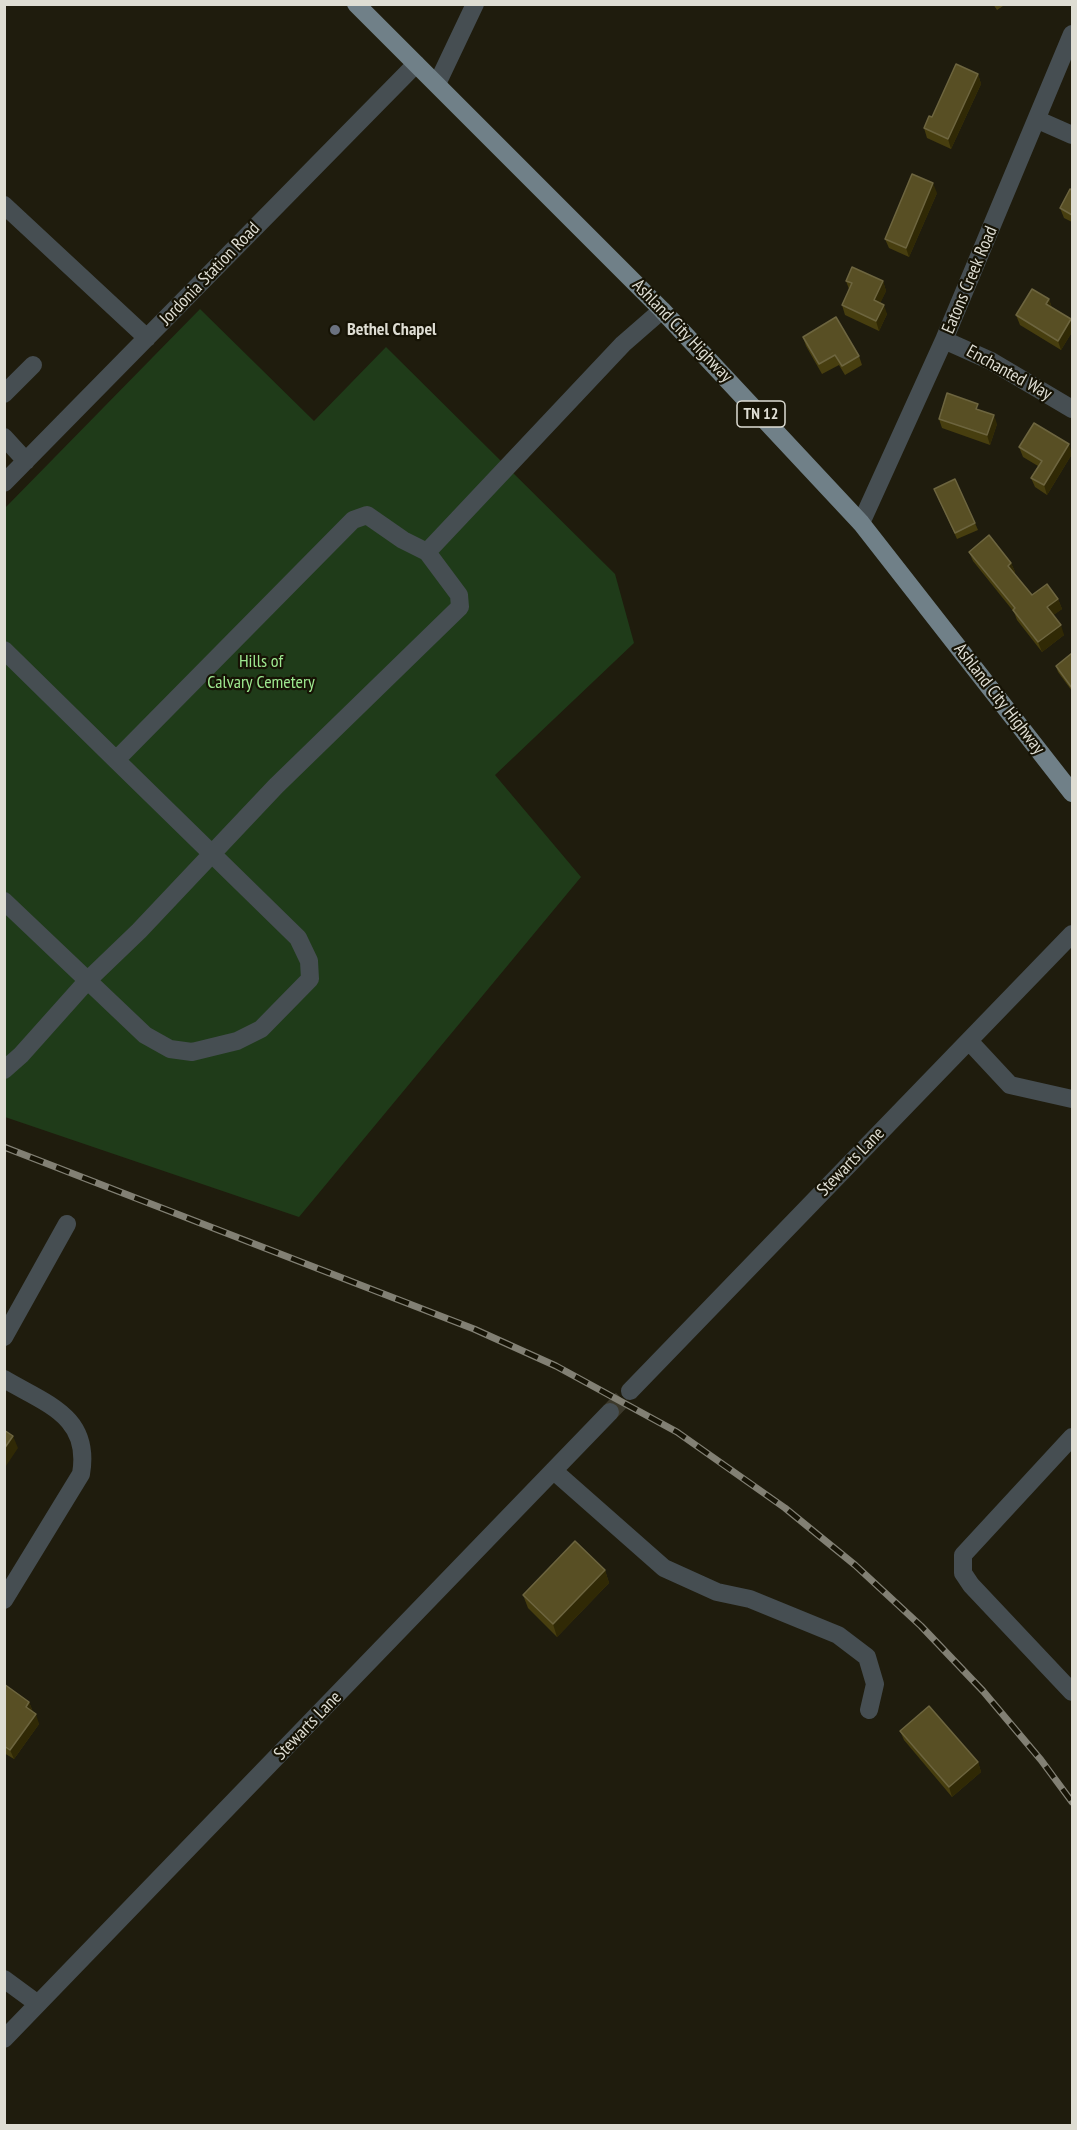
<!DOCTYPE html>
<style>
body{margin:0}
#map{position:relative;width:1077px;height:2130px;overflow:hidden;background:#1f1c0d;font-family:"PT Sans Narrow",sans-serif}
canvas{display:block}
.frame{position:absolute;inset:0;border:6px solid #deddd3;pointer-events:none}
</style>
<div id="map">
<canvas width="1077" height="2130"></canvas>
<div class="frame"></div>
</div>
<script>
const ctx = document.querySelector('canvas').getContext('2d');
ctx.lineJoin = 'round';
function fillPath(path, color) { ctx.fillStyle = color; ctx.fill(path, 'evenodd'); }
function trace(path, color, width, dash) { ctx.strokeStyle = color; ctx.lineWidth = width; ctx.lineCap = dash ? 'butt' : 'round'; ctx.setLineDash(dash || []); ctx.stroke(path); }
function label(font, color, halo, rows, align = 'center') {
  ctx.font = font + ' "PT Sans Narrow",sans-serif'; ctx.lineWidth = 4.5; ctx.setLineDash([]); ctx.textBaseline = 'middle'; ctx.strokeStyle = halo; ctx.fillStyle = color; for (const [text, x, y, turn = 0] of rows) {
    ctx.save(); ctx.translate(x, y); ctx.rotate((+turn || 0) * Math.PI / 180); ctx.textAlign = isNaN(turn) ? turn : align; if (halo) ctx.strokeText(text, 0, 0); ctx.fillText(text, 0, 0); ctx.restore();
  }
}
fillPath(new Path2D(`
 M200,309L314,421L386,347L615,574L634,643L495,775L581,877L299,1217L5,1117V508Z`), '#1f3b19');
trace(new Path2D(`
 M610,1412L630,1391`), '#3c392b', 18, [18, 9]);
trace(new Path2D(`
 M437,84L475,4
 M1038,120L1072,135
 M4,205L147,338
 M944,340L991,361L1072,409
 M4,394L33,365
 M4,437L26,461
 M4,483L416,64
 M861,523L944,340L1072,34
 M4,650L116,760L353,520L367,515L403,540L427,552L623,344L662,310
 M4,901L145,1035L170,1049L192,1052L237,1041L261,1029L310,979L309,961L298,938L116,760
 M969,1041L1010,1085L1072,1099
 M4,1070L21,1055L88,980L139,931L276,786L460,607L459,595L427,552
 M4,1337L67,1224
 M4,1379C46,1404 91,1416 81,1474L4,1600
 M630,1391L1072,934
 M1072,1437L963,1555V1573L971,1585L1072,1692
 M554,1471L664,1568L717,1592L750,1599L838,1635L867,1657L875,1684L869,1710
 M4,1979L38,2004
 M4,2039L610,1412`), '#464e52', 18);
trace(new Path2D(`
 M356,4L662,310L861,523L1072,793`), '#708088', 18);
const rail = new Path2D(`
 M4,1147L474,1329L556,1366L677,1432L785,1508L855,1565L921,1626L983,1691L1041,1760L1072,1802`);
trace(rail, '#828074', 7);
trace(rail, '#161305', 4.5, [14]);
fillPath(new Path2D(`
 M993,4H1006L997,10Z
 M978,74L981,84L951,149L927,138L924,128Z
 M1072,190V222L1064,218L1060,208Z
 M937,193L909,257L889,248L885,239Z
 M846,281H883L886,291L880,303L887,314L879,331L845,315L842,305L849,289Z
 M1049,299L1052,308L1071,319L1072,325V332L1061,350L1020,325L1016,315Z
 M803,337L859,356L862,365L845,375L839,365L822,374L806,346Z
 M939,419L997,424L990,445L942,428Z
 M1019,447L1072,454L1047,495L1035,487L1031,478L1038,466L1023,457Z
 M934,489L975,523L978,530L957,539Z
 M969,552L1011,563L1015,572L1014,573L1032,595L1058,599L1062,609L1053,615L1064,635L1042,652L1017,620L1014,612L973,561Z
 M1072,653V691L1058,672L1056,666Z
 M605,1570L609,1583L557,1637L528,1608L523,1595Z
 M4,1684L29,1702L33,1712L39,1724L14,1759L4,1753Z
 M900,1731L978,1762L981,1772L952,1797L904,1740Z`), '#473e0f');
fillPath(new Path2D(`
 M978,74L981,84L951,149L948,139Z
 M933,183L937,193L909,257L906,248Z
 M883,281L886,291L877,310L874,300Z
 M1049,299L1052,309L1046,304Z
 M884,305L887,314L879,331L876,321Z
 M1071,319L1072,325V332L1061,350L1058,341Z
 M994,415L997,424L990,445L987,435Z
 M1069,444L1072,454L1047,495L1044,485Z
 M1011,563L1015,572L1011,575L1008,566Z
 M1058,599L1062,609L1051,617L1047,607Z
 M1061,625L1064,635L1042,652L1038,642Z
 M13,1436L18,1448L4,1469V1449Z
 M605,1570L609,1583L557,1637L553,1624Z
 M29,1702L33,1712L26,1707Z
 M36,1714L39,1724L14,1759L10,1750Z
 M978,1762L981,1772L952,1797L949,1787Z`), '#302905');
const building = new Path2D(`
 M956,64L978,74L948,139L924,128L929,116L932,117Z
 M912,174L933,183L906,248L885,239Z
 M1070,189L1072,190V215L1060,208Z
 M852,267L883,281L874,300L884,305L876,321L842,305L852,283L846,281Z
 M1032,289L1049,299L1046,304L1071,319L1058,341L1016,315Z
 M836,317L859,356L842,366L835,355L819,364L803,337Z
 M947,393L978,404L976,409L994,415L987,435L939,419Z
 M1034,423L1069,444L1044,485L1031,478L1042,461L1019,447Z
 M955,479L975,523L955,533L934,489Z
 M989,535L1011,563L1008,566L1032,595L1047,584L1058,599L1047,607L1061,625L1038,642L1013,610L1015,608L969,552Z
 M1072,653V688L1056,666Z
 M4,1430L13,1436L4,1449Z
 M575,1541L605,1570L553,1624L523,1595Z
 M4,1684L29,1702L26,1707L36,1714L10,1750L4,1746Z
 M929,1706L978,1762L949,1787L900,1731Z`);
fillPath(building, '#584f24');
trace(building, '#6d653f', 1.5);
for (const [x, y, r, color] of [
 [335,330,6,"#6b7280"]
]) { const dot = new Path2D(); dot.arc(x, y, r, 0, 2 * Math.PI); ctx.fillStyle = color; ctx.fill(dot); trace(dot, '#161305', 2); }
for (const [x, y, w] of [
 [761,414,48]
]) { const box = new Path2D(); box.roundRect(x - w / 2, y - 13, w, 26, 4.5); ctx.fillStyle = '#161305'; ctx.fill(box); trace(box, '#deddd3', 1.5); }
label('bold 16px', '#deddd3', null, [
 ["TN 12",761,414]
]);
label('18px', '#deddd3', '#161305', [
 ["Jordonia Station Road",210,274,-46],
 ["Eatons Creek Road",970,280,-67],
 ["Ashland City Highway",682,331,46],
 ["Enchanted Way",1009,373,29],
 ["Ashland City Highway",999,699,52],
 ["Stewarts Lane",851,1162,-46],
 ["Stewarts Lane",308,1726,-46]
]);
label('bold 18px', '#deddd3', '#161305', [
 ["Bethel Chapel",347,330]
], 'left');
label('18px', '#9ee990', '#161305', [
 ["Hills of",261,662],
 ["Calvary Cemetery",261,683]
]);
</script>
